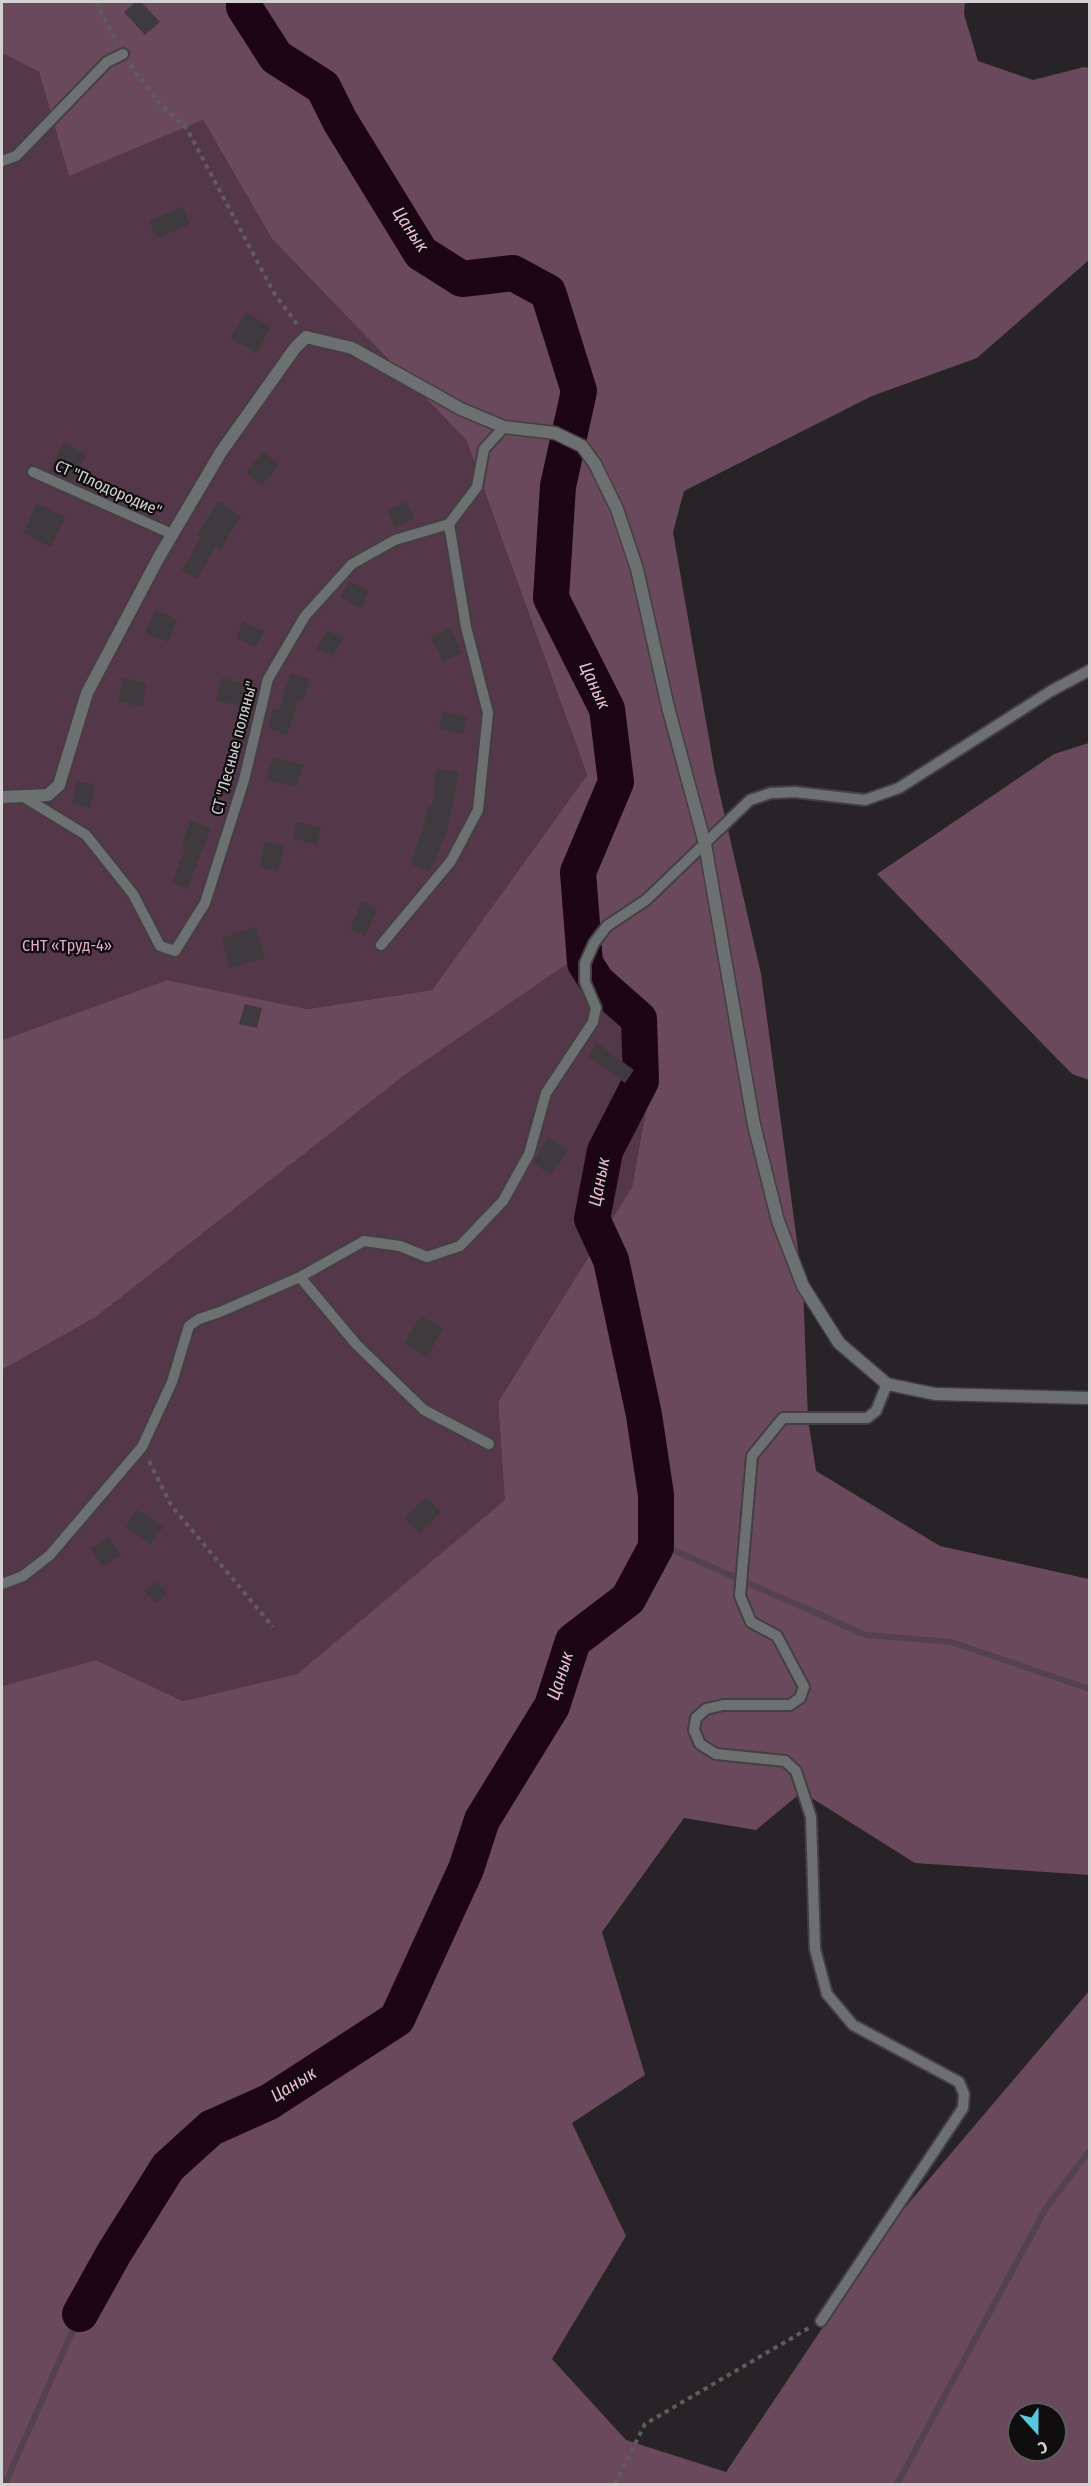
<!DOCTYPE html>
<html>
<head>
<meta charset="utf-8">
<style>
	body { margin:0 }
	#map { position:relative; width:1091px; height:2486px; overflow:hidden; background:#282326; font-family:"Fira Sans Condensed",sans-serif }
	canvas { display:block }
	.frame { position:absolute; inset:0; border:3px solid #d3d0d2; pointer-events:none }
	.north { position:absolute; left:1007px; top:2402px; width:60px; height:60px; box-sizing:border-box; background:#0f0d0e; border:2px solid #5d5b5c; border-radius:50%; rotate:159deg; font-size:16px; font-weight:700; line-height:24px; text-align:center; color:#d3d0d2 }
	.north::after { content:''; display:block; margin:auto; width:21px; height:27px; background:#55cadf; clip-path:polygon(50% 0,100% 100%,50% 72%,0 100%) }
</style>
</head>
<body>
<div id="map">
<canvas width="1091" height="2486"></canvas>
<div class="frame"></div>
<div class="north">С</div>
</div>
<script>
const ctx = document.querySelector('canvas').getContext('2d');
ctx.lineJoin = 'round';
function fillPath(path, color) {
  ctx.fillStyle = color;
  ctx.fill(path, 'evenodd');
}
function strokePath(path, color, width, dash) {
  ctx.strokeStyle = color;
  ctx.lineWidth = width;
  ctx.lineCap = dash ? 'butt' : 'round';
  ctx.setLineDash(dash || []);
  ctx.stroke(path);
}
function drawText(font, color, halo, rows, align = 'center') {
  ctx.font = font + ' "Fira Sans Condensed",sans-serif';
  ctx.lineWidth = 4.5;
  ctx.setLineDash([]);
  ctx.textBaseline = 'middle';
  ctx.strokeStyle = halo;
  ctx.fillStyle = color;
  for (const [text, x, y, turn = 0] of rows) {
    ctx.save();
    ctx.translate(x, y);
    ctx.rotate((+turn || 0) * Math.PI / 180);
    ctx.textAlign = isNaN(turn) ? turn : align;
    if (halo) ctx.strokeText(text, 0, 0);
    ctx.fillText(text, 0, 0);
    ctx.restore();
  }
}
fillPath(new Path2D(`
	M2 53 39 72 69 175 203 120 272 239 466 440 587 775 432 990 307 1009 167 980 2 1040Z
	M566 965 655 1059 632 1187 498 1402 506 1500 297 1674 183 1701 96 1660 2 1686V1370L96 1317 405 1075Z`), '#543748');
fillPath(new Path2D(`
	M2 2H965L964 14 978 61 1033 80 1084 67 1089 68V260L977 358 872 396 684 491 673 532 715 773 761 974 803 1286 808 1419 816 1471 940 1546 1089 1579V1875L915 1863 802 1792 756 1830 684 1818 602 1932 645 2075 572 2123 626 2236 552 2359 626 2440 726 2472 896 2218 1089 1991V2484H2V1686L96 1660 183 1701 297 1674 505 1500 498 1402 632 1187 655 1059 566 965 405 1075 96 1317 2 1370V1040L167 980 307 1009 432 990 587 775 466 440 272 239 203 120 69 176 39 72 2 53ZM1019 2414H1055V2450H1019Z
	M1089 743H1090L1089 1080 1072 1074 877 874 1054 754Z`), '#69495b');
strokePath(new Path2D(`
	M657 1543 866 1635 951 1642 1090 1689
	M5 2484 80 2314
	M897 2484 1046 2208 1090 2150`), '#54424e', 6);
strokePath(new Path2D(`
	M80 2314 114 2253 168 2167 211 2128 269 2102 397 2019 466 1869 482 1820 552 1706 573 1641 628 1599 656 1547V1495L644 1415 611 1260 592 1219 605 1151 641 1081 639 1019 597 982 585 963 578 872 616 782 607 709 551 598 558 486 579 391 548 292 513 273 462 279 421 253 340 121 323 87 276 57 244 7V2`), '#1e0515', 36);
fillPath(new Path2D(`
	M136 2H141L160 22 145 35 124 12Z
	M183 207 190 224 157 238 149 221Z
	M246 312 271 327 256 353 231 338Z
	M63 443 86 454 73 481 50 471Z
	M263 452 279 464 262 485 246 472Z
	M218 501 241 516 221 549 216 546 197 579 182 570 201 537 197 535Z
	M407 502 414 519 394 527 388 511Z
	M37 504 65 517 51 547 23 533Z
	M349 581 369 591 361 608 340 597Z
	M155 610 177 619 168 642 145 633Z
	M243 622 264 631 256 647 236 638Z
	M450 628 462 653 443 662 431 637Z
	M327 630 343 638 333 657 317 649Z
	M291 673 310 679 303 701 298 700 287 735 268 728 274 708 279 710Z
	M123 678 147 683 142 707 118 701Z
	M222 678 245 684 239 706 216 700Z
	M443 711 467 717 463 734 439 728Z
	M273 757 303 765 296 787 266 779Z
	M436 769 459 772 447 831 430 872 411 864 429 806 432 807Z
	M77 781 96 785 90 808 72 803Z
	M190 821 211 828 187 889 172 883 186 846 182 844Z
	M297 822 321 828 317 845 293 838Z
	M265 842 284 846 278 872 259 867Z
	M362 902 377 909 365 936 350 929Z
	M256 927 265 958 230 968 221 938Z
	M245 1004 262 1008 257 1028 239 1024Z
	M597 1043 634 1070 625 1083 588 1056Z
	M549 1137 568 1150 551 1175 533 1163Z
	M421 1316 443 1329 427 1357 404 1343Z
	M426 1497 441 1512 419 1533 404 1518Z
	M137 1510 163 1527 151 1544 126 1527Z
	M108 1537 121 1555 103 1567 91 1549Z
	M158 1582 167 1594 155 1603 145 1591Z`), '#3f3a3d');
const lane = new Path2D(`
	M2 161 16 156 107 62 123 54
	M33 472 172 534
	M22 796 86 835 133 894 160 946 175 951 205 903 244 780 268 679 305 616 352 564 395 540 449 524 477 487 484 449 504 427
	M381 945 451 861 478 810 488 713 466 627 449 524
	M300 1277 356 1344 424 1410 489 1444
	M2 1584 23 1576 50 1555 142 1447 172 1382 189 1326 199 1319 220 1312 300 1277 364 1241 400 1246 427 1257 460 1246 503 1201 529 1154 546 1093 593 1022 596 1008 585 982V963L594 943 607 926 646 900 750 800 771 793 795 792 865 800 899 788 1051 691 1090 670
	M821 2321 963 2108 964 2094 959 2082 853 2025 827 1994 815 1949 811 1817 796 1771 785 1761 716 1754 700 1744 694 1730 696 1718 706 1709 723 1705H790L800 1698 804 1687 777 1636 751 1622 740 1596 752 1456 783 1418H867L876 1411 887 1384`);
const street = new Path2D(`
	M2 797 48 795 59 785 87 693 159 557 221 452 295 348 306 337 352 348 461 409 504 427 555 433 582 446 595 464 617 509 637 569 668 707 705 844 754 1125 778 1221 803 1286 839 1343 887 1384 935 1394 1090 1398`);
strokePath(lane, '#433f42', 14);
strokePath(street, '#433f42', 15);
strokePath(new Path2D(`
	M96 2 117 43
	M130 65 160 104 187 129 274 293 297 324
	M149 1461 171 1505 273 1627
	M615 2484 645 2424 809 2328`), '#605c5e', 4, [4.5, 4.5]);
strokePath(lane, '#6d7071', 10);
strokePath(street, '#6d7071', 12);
drawText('16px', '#d3d0d2', '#0f0d0e', [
	["СТ \"Плодородие\"",108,489,24],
	["СТ \"Лесные поляны\"",235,748,-75]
]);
drawText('16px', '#e5aacb', '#0f0d0e', [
	["СНТ «Труд-4»",67,947]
]);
drawText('italic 18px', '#f3b7d9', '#0f0d0e', [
	["Цанык",410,230,56],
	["Цанык",594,686,65],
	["Цанык",600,1182,-79],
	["Цанык",561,1676,-72],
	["Цанык",294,2085,-32]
]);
</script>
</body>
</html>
